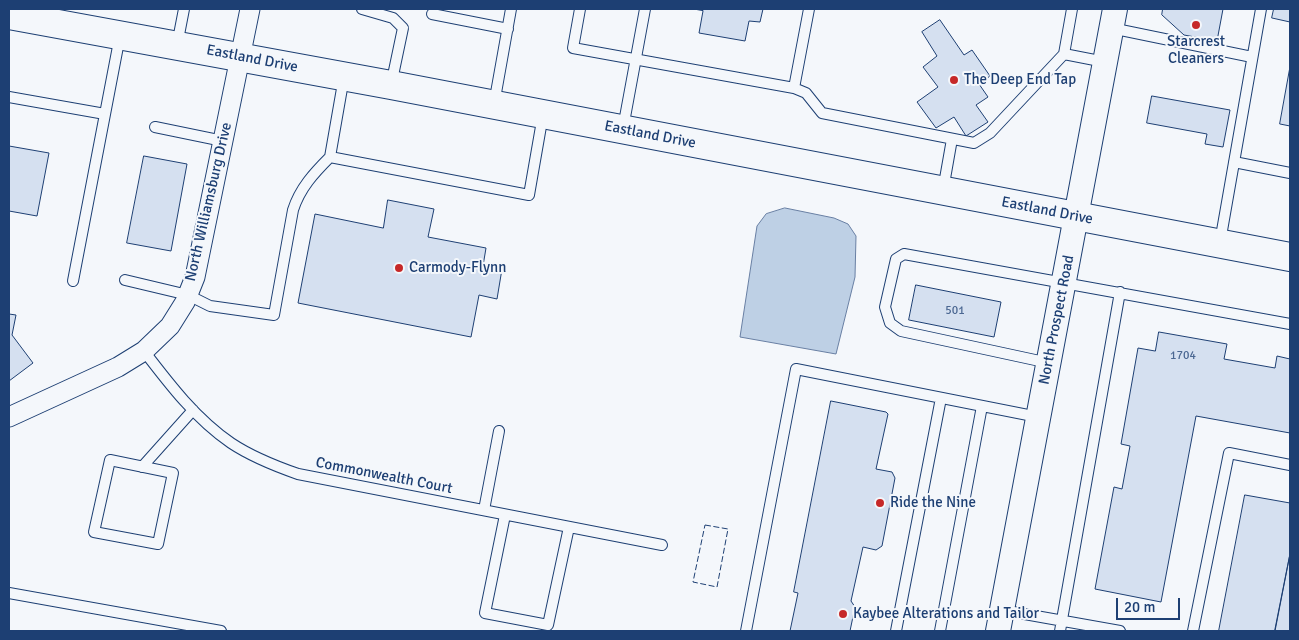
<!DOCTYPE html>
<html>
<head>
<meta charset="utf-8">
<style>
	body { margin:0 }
	#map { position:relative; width:1299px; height:640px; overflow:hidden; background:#f4f7fb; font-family:Signika,sans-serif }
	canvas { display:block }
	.frame { position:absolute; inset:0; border:10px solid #1d3f73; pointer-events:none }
	.scale { position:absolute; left:1116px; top:598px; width:64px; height:22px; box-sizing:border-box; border:2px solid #1d3f73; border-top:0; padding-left:6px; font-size:15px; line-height:18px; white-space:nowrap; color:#1d3f73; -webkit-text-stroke:4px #f4f7fb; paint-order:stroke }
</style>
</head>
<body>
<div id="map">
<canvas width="1299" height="640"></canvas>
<div class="frame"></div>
<div class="scale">20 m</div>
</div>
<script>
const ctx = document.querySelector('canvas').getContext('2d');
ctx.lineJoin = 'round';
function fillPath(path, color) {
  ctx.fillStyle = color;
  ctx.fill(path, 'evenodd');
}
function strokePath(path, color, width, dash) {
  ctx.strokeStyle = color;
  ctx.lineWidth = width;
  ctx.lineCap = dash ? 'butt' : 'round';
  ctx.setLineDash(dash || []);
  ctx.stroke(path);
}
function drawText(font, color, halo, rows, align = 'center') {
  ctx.font = font + ' Signika,sans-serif';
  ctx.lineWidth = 4;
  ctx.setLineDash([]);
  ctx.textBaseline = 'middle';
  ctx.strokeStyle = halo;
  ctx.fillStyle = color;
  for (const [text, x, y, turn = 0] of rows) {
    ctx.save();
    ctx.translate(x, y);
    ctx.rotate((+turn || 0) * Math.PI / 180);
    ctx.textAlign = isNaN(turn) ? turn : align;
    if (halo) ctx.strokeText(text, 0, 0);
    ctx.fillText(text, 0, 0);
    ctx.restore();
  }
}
const water = new Path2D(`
	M785 208 834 218 848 224 856 236 855 277 836 354 740 337 757 226 766 214Z`);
fillPath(water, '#bed0e5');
strokePath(water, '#687fa3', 1);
const building = new Path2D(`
	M694 9H763L760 22 749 21 745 41 699 33 703 11Z
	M1163 9H1223L1217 41 1184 35 1162 15Z
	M1274 9H1290V22L1272 18Z
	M940 20 964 55 972 50 990 76 979 84 988 97 976 105 988 122 966 136 954 117 936 128 917 102 938 87 923 67 937 56 922 32Z
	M1290 67V126L1280 124Z
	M1152 96 1230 110 1223 147 1205 144 1207 134 1147 123Z
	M9 146 49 153 37 216 9 211Z
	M144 156 187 164 171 251 127 243Z
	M388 200 434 209 428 237 486 248 483 266 502 269 497 299 479 295 471 337 298 303 315 214 383 228Z
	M916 285 1001 302 994 337 909 320Z
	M9 314 16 315 12 335 33 363 9 381Z
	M1159 332 1227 344 1224 359 1275 368 1277 356 1290 359V433L1196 416 1161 602 1095 589 1114 487 1122 489 1130 446 1121 444 1138 348 1155 351Z
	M831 401 886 412 888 414 876 469 892 472 895 478 882 546 876 550 863 547 851 601 855 607 850 631H790L798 593 794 592Z
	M1245 495 1290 503V554L1275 631H1219Z
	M1290 554V631H1275Z`);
fillPath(building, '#d5e0f0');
strokePath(building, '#1d3f73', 1);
const service = new Path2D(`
	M362 9 393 18 403 28 391 85
	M580 9 573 48 794 88
	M809 9 794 88 806 93 822 113 974 143 990 133 1064 54 1072 9
	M432 14 508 29
	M1111 28 1252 57
	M177 45 184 9
	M1064 54 1105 62
	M344 77 330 157 529 195 543 115
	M9 97 105 114
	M494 104 511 9
	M155 127 223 141
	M623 128 645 9
	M1234 162 1290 173
	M943 190 952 139
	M1220 242 1261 9
	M125 280 188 295 210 306 274 315 293 210C300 188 314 173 330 157
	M73 281 120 36
	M144 351C170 385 196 419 231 443 252 457 275 466 298 474L662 545
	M1049 363 901 331 890 323 885 307 896 259 904 254 1290 324
	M110 460 173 473 158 544 94 532Z
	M142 467 193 410
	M484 510 499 431
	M505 515 485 613 548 625 569 527
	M9 593 221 631
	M1002 610 1120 631
	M746 631 796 369 1038 417
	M896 631 941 398
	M940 631 982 406
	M1060 631 1120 292
	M1193 631 1229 453 1290 465`);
const minor = new Path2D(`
	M9 417 118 367 144 351 170 326 185 302 195 277 250 9`);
const tertiary = new Path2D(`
	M998 631 1115 9`);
const secondary = new Path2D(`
	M9 15 391 85 1290 257`);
strokePath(service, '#1d3f73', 12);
strokePath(minor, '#1d3f73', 21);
strokePath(tertiary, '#1d3f73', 26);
strokePath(secondary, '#1d3f73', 30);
strokePath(service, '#f4f7fb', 10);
strokePath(minor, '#f4f7fb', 19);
strokePath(tertiary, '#f4f7fb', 24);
strokePath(secondary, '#f4f7fb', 28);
strokePath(new Path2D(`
	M705 525 728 529 717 587 693 582Z`), '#1d3f73', 1, [6, 2.5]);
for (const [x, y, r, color] of [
	[1196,25,5,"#c62828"],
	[954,80,5,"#c62828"],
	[399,268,5,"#c62828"],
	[880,503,5,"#c62828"],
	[843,614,5,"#c62828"]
]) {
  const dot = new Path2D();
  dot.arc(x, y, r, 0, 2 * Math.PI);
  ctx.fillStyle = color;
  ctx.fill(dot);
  strokePath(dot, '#f4f7fb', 2);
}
drawText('12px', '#4b6792', null, [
	["501",955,311],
	["1704",1183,356]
]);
drawText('15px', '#1d3f73', '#f4f7fb', [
	["Starcrest",1196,42,"center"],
	["Cleaners",1196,59,"center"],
	["The Deep End Tap",964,80],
	["Carmody-Flynn",409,268],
	["Ride the Nine",890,503],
	["Kaybee Alterations and Tailor",853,614]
], 'left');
drawText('15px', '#1d3f73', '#f4f7fb', [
	["Eastland Drive",252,59,11],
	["Eastland Drive",650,135,11],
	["North Williamsburg Drive",209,202,-77],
	["Eastland Drive",1047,211,11],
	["North Prospect Road",1057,320,-79],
	["Commonwealth Court",384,476,11]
]);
</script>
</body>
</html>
